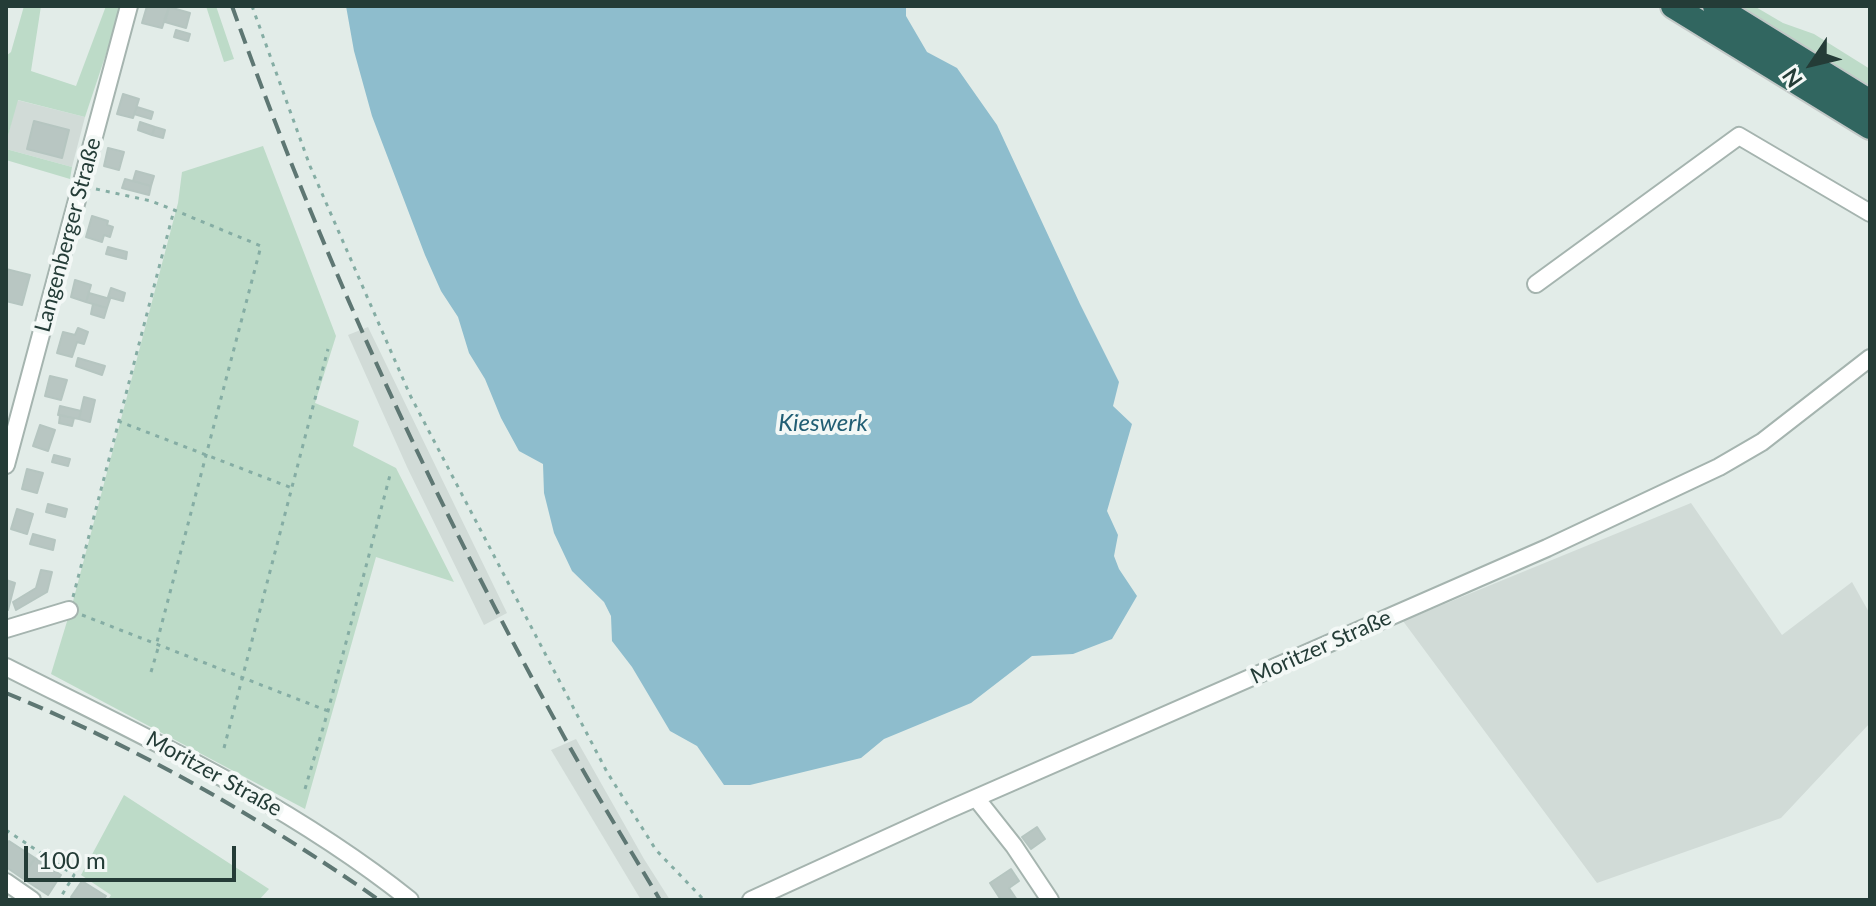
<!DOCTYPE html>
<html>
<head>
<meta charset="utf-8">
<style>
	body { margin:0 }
	#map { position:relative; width:1876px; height:906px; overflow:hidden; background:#e2ece8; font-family:Lato,sans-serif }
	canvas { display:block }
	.frame { position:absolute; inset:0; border:8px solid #243c37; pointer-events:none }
	.north { position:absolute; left:1772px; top:24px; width:80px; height:80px; -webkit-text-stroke:6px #f3f8f6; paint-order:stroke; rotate:235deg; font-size:22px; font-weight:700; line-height:32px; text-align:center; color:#243c37 }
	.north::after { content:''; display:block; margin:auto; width:28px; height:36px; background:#243c37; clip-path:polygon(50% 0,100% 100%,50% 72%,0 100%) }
	.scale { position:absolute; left:24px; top:846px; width:212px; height:36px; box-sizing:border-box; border:4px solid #243c37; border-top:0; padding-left:10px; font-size:24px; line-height:28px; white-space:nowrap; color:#243c37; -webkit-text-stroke:6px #f3f8f6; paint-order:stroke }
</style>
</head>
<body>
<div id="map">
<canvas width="1876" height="906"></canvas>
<div class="frame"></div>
<div class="north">N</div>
<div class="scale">100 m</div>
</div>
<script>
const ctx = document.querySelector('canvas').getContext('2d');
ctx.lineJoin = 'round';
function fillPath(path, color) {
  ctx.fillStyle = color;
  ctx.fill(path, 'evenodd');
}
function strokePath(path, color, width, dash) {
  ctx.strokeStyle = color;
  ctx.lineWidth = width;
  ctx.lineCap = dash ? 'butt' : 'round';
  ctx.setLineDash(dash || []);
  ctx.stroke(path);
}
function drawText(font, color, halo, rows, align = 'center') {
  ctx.font = font + ' Lato,sans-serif';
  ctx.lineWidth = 8;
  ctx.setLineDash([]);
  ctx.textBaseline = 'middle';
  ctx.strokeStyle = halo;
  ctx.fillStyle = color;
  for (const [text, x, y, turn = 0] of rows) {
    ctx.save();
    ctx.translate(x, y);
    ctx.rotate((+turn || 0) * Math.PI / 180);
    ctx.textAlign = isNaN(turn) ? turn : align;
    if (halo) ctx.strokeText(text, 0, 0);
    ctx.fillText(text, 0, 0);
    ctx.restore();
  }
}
fillPath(new Path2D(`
	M17 100 85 117 72 167 6 149V143Z
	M368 327 507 613 484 625 407 467 348 335Z
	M1691 503 1782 635 1852 582 1870 614V723L1781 818 1597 883 1403 621Z
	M576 739 644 859 670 900H641L551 750Z`), '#d1dbd7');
fillPath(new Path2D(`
	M24 6H41L31 71 76 86 106 6H122L85 117 18 100 6 143V56L11 52Z
	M206 6H216L234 59 224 62Z
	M1728 6H1754L1783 23 1814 34 1870 69V94Z
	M263 146 336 336 315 403 359 421 353 446 396 468 454 582 376 557 305 809 51 674 72 605 178 203 182 172Z
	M6 149 72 167 70 179 6 160Z
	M124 795 269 889 259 900H108L111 895 81 875Z`), '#bddbc8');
fillPath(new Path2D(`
	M346 6H906V16L927 52 957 68 997 125 1080 304 1119 382 1113 406 1132 424 1107 511 1118 535 1114 556 1119 569 1137 596 1112 639 1073 654 1032 656 971 703 884 739 861 758 750 785H724L697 746 670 731 632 667 612 641 611 616 604 602 572 571 554 533 544 493 543 464 519 451 501 418 485 379 469 353 458 317 441 291 425 255 372 116 354 51Z`), '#8ebdcd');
const building = new Path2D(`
	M147 6H169L162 28 142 23Z
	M169 7 190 13 186 28 165 22Z
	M176 30 190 34 188 41 174 37Z
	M123 94 139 99 133 118 117 114Z
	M137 107 153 112 151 119 134 114Z
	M34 121 69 130 62 158 27 149Z
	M140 122 155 127 152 135 138 130Z
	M155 127 165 130 163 138 152 135Z
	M108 148 124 152 119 170 104 166Z
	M136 171 154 176 151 186 133 181Z
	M125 179 151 186 149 195 122 188Z
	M92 216 108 221 107 225 113 227 110 237 104 235 102 242 86 237Z
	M108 247 127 252 126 259 106 254Z
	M6 269 30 275 22 305 6 301Z
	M75 280 91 285 86 302 71 297Z
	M111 288 125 293 123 301 108 297Z
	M89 293 110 299 107 308 86 302Z
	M93 304 107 308 104 318 91 314Z
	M78 328 88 332 84 344 77 342 72 357 57 353 63 332 75 335Z
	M78 358 105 366 102 375 76 366Z
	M50 376 67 380 61 400 45 396Z
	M84 397 95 400 90 422 79 419Z
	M60 406 81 411 79 419 58 415Z
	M60 415 74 418 72 426 59 423Z
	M40 425 55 430 48 451 33 446Z
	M54 455 70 459 68 466 52 462Z
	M27 469 43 473 37 493 22 489Z
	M48 504 67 509 65 517 46 512Z
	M17 509 33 514 27 534 11 529Z
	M33 534 55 540 53 550 30 544Z
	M41 570 52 572 47 592 16 610 13 602 36 588Z
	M6 580 15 583 8 610 6 609Z
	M1037 827 1045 839 1031 849 1022 837Z
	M9 841 35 858 22 878 6 867V845Z
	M35 858 61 875 48 895 22 878Z
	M1011 869 1019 881 1009 888 1017 900H1001L990 883Z
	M82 881 106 896 103 900H75L71 897Z`);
fillPath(building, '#b8c6c2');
strokePath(building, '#b5c5c0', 2);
const minor = new Path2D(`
	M1536 284 1739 136 1870 213
	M6 465 129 6
	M6 629 69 610
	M6 667C145 737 287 802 410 900
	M976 798 1014 846 1050 900
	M6 882 32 900
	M751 900 946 811 1547 548 1719 467 1762 442 1870 358`);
const highway = new Path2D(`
	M1673 6 1870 127
	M1715 6 1870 102`);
strokePath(minor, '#a5b4af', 20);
strokePath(highway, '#c2c8c7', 28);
strokePath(new Path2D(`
	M252 6 310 166 410 395 607 772 656 850 704 900
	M96 189 151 201 174 210 261 246 157 642
	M118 421 292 488
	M73 597 174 210
	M82 615 328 711
	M151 672 159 645
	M224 748 328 349
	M305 789 328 711 390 475
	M6 830 74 875 59 900`), '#85ada4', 3, [4, 6]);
strokePath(minor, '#fff', 16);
strokePath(highway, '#316660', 24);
strokePath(new Path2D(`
	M232 6C320 253 430 493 556 722 589 783 625 841 660 900
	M6 693C137 747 263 819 379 900`), '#5e7773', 4, [16, 8]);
drawText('22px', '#243c37', '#f3f8f6', [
	["Langenberger Straße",68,235,-75],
	["Moritzer Straße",1321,647,-24],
	["Moritzer Straße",214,774,29]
]);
drawText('italic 24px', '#215e74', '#f3f8f6', [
	["Kieswerk",823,423]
]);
</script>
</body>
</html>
